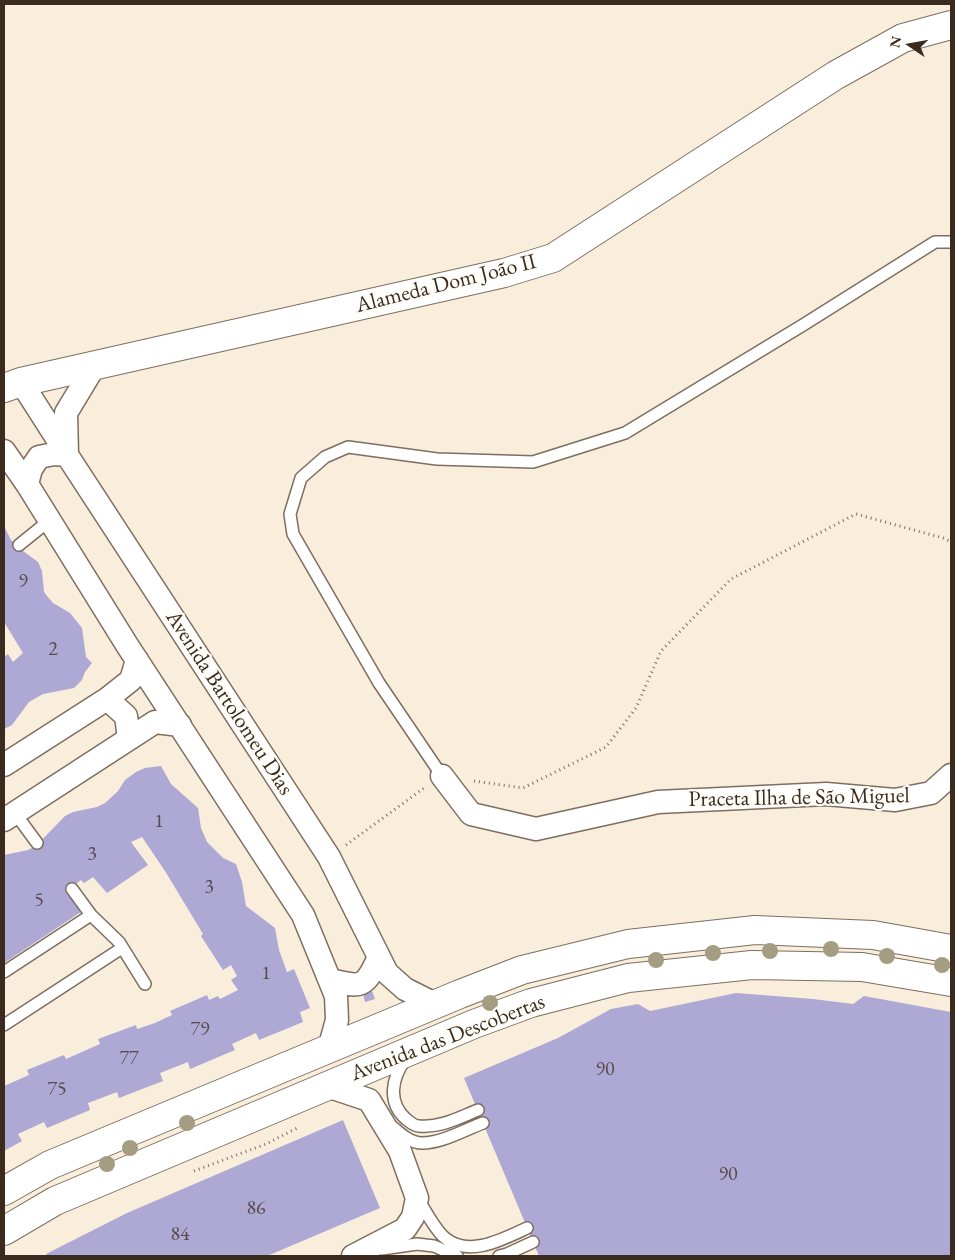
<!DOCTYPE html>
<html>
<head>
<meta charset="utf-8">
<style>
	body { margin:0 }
	#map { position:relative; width:955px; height:1260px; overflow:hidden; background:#f9eddc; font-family:"EB Garamond",serif }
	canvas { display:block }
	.frame { position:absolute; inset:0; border:5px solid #3b2a1e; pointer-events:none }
	.north { position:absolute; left:885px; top:20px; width:50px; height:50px; -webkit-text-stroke:4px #fdfcf7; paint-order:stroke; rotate:282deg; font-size:14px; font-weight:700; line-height:20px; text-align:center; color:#3b2a1e }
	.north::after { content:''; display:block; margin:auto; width:18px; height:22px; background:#3b2a1e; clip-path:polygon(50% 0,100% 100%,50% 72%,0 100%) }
</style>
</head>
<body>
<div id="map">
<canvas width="955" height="1260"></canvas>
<div class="frame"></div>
<div class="north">N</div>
</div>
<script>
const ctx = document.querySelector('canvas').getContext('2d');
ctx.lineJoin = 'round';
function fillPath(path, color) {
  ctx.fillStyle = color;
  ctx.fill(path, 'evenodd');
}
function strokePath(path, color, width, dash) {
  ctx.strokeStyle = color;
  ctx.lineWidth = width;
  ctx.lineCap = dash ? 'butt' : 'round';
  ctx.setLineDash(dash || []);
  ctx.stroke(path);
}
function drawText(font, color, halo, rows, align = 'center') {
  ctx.font = font + ' "EB Garamond",serif';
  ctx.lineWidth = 4.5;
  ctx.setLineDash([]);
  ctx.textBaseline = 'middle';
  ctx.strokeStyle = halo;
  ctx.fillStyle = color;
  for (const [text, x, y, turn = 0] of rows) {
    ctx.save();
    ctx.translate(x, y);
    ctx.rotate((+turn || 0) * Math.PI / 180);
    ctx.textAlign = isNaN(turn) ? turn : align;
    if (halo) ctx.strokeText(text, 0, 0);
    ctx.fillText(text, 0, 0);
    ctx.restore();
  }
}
fillPath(new Path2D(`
	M4 526 11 540 19 548 38 562 42 571 44 592 47 596 53 603 70 613 82 628 86 657 92 663 85 672 82 680 74 688 43 694 29 702 12 725 4 729V657L8 654 13 662 23 653 4 622Z
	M161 766 171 784 198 808 201 828 207 842 223 858 236 864 242 882 246 906 275 928 279 950 287 972 294 969 310 1008 300 1012 303 1022 259 1040 256 1033 232 1044 235 1050 190 1069 188 1062 160 1073 163 1081 119 1098 117 1092 88 1103 90 1110 47 1128 44 1122 18 1134 22 1141 4 1151V1086L29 1075 27 1070 64 1055 66 1059 100 1044 98 1039 136 1025 137 1029 155 1023 172 1015 170 1011 207 995 209 1000 218 996 220 999 238 990 231 980 237 976 231 965 223 970 201 936 203 934 165 871 142 837 131 842 148 865 107 893 93 877 84 883 81 880 67 891 81 912 4 963V855L28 850 36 846 65 816 73 812 97 807 105 803 118 791 125 780 136 772 145 768Z
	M372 991 375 999 365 1002 363 994Z
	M736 993 813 999 853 1004 864 996 951 1012V1256H539L464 1078 558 1038 611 1009 638 1004 650 1011Z
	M343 1120 380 1208 267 1256H47L46 1254 127 1213Z`), '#aea8d4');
const lane = new Path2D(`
	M19 545 50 520
	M442 776 379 683 293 534 290 514 301 478 325 457 348 447 437 459 533 462 625 433 803 325 935 242H951
	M15 813 37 843
	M72 889 91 915 119 942 145 984
	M4 972 91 915
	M4 1025 122 948
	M405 1060C392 1078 387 1102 406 1119 410 1122 414 1126 419 1126 440 1128 458 1118 478 1110
	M394 1128C402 1135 411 1143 422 1143 442 1143 464 1130 483 1123
	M418 1199C425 1210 435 1230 445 1238 469 1258 503 1239 527 1228
	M382 1249 417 1244 434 1246 457 1256
	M499 1256 507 1254 533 1242`);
const street = new Path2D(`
	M21 382 67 454
	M4 451 27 484
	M67 455 66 413 95 365
	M107 699 126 716 129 739
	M4 765 107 699 131 680 137 660
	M442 776 471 814 536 829 658 802 826 794 895 800 931 793 951 775
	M4 820 155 722 180 725
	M330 980C362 988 365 988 379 957
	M329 1049 337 1020 336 996 303 915 127 645 27 484 31 469 39 457 54 454 67 455 329 857 387 973 405 989 435 1004
	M327 1086 369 1100 400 1151 417 1198 413 1217 405 1229 353 1256`);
const secondary = new Path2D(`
	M4 388 21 382 504 273 553 258 836 75 903 38 951 25
	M4 1191 50 1165 460 994 522 970 628 944 755 930 873 935 951 949
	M4 1231 55 1201 474 1024 531 1003 628 978 752 965 862 967 951 982`);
strokePath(lane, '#7e6e60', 14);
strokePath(street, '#7e6e60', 25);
strokePath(secondary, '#7e6e60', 30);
strokePath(new Path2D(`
	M474 781 523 788 606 747 636 708 661 651 731 579 856 514 943 538 951 542
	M346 845 424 788
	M194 1171 266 1144 299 1127`), '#7e6e60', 3, [1, 4]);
strokePath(lane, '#fff', 11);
strokePath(street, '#fff', 22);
strokePath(secondary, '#fff', 28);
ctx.fillStyle = '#a59d82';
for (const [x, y] of [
	[831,949],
	[770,951],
	[713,953],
	[887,956],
	[656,960],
	[942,965],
	[490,1003],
	[187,1123],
	[130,1148],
	[107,1164]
]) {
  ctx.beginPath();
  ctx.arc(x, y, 8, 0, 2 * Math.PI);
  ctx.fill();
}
drawText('20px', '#584a4c', null, [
	["9",23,582],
	["2",53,650],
	["1",159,822],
	["3",92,855],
	["3",209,888],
	["5",39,901],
	["1",266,974],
	["79",200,1030],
	["77",129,1059],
	["90",605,1070],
	["75",57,1090],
	["90",728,1175],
	["86",256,1209],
	["84",180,1235]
]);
drawText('22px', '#3b2a1e', '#fdfcf7', [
	["Alameda Dom João II",446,284,-14],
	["Avenida Bartolomeu Dias",229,703,57],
	["Praceta Ilha de São Miguel",799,798,-1],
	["Avenida das Descobertas",448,1038,-21]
]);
</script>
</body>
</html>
